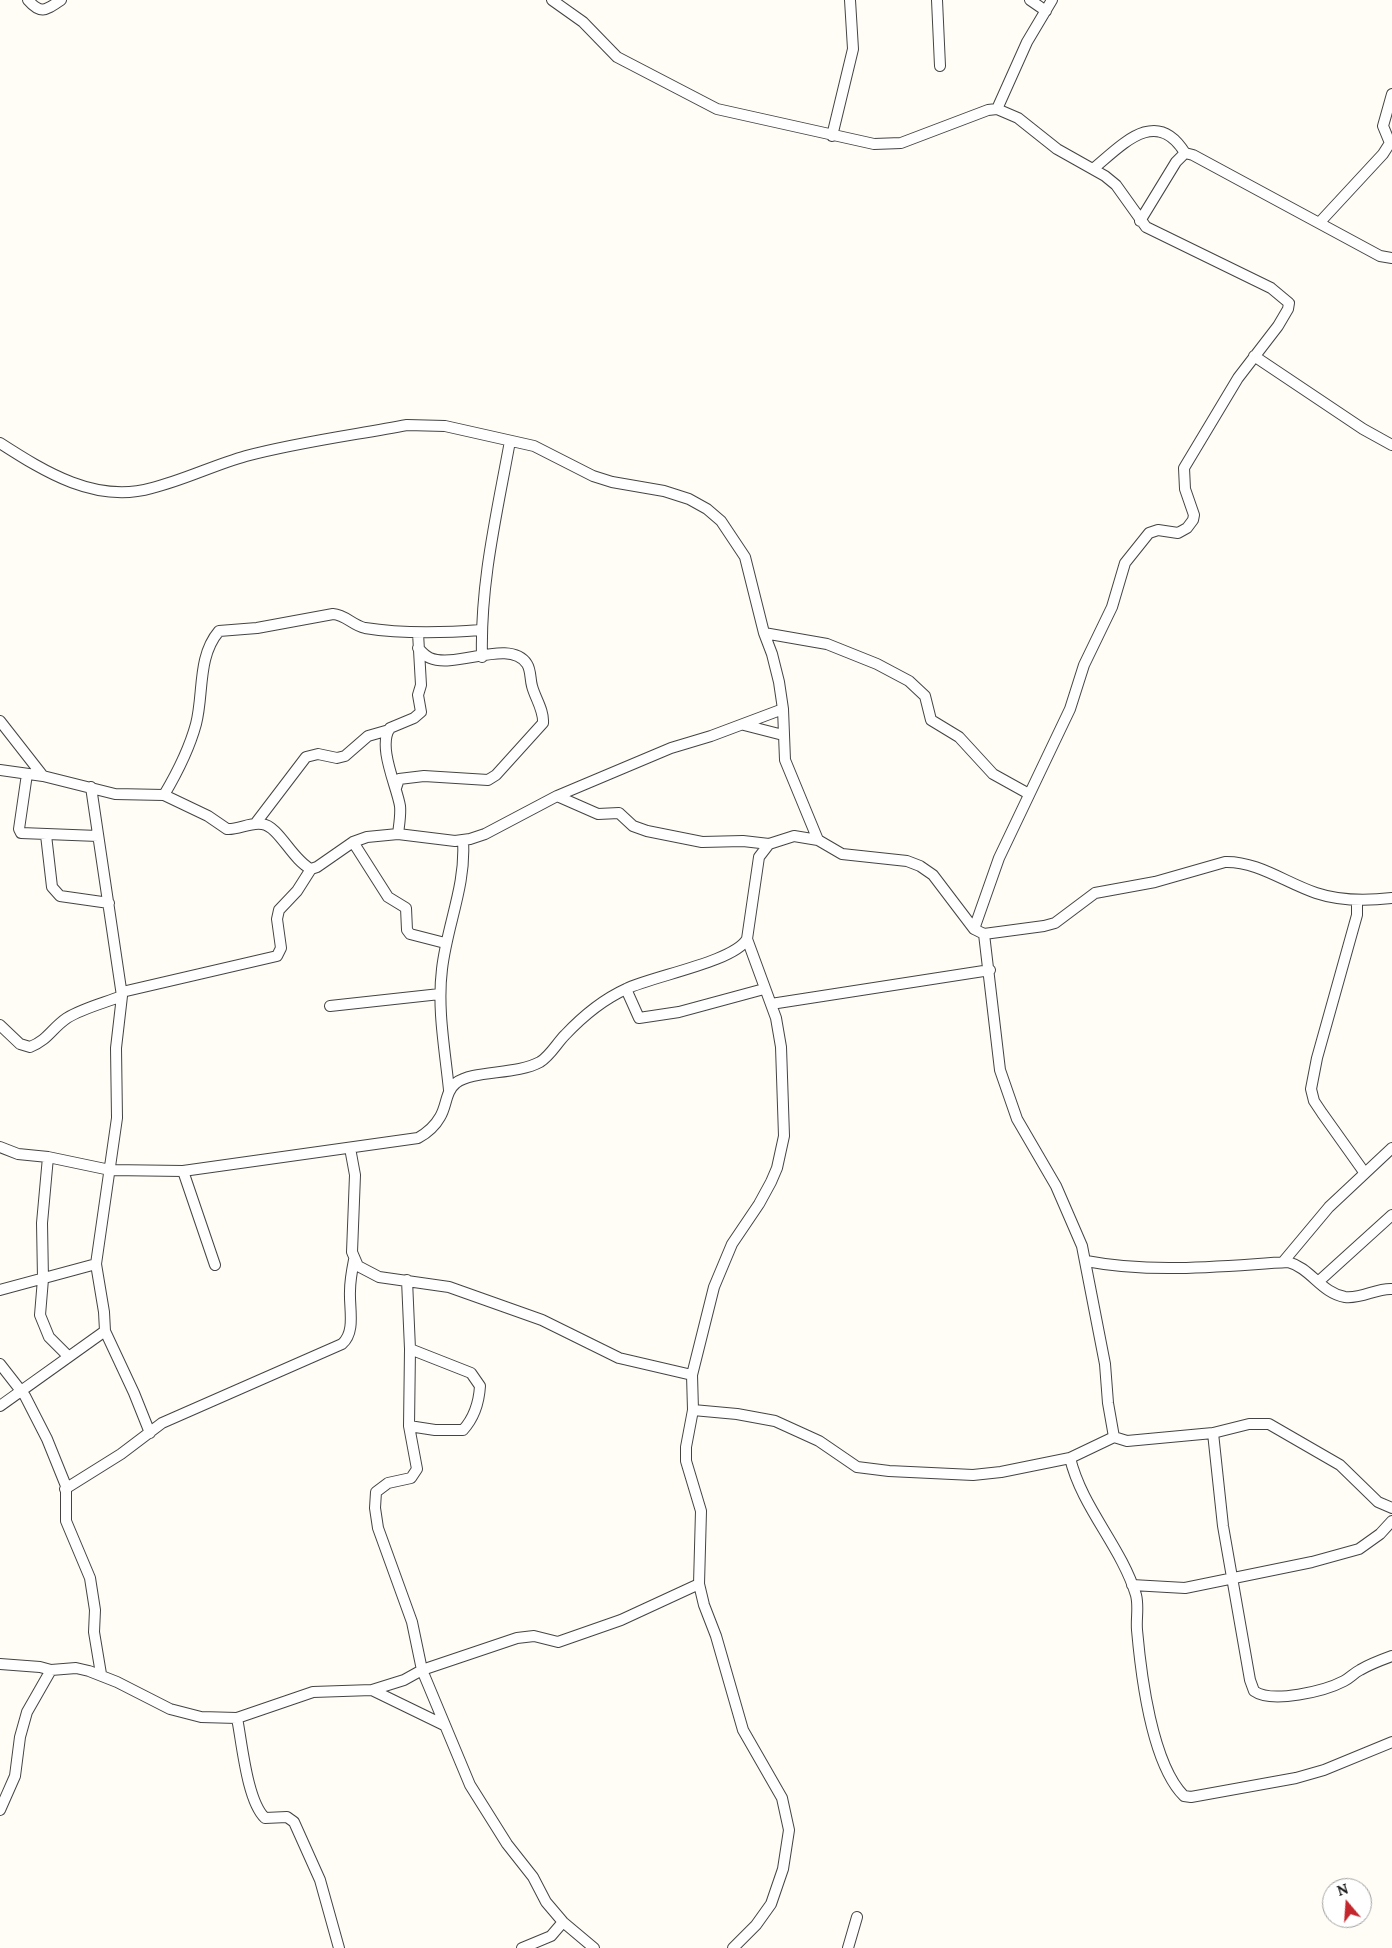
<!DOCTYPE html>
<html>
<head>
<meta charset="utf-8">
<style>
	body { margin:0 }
	#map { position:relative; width:1392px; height:1948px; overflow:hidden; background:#fffdf5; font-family:Lora,serif }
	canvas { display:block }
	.north { position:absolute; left:1322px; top:1878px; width:50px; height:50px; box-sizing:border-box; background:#fff; border:1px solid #a0a0a0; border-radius:50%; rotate:342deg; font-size:14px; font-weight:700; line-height:20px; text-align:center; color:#111 }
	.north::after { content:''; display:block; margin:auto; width:18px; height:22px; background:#c4262e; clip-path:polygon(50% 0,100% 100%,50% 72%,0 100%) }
</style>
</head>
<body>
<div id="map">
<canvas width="1392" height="1948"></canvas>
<div class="north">N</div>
</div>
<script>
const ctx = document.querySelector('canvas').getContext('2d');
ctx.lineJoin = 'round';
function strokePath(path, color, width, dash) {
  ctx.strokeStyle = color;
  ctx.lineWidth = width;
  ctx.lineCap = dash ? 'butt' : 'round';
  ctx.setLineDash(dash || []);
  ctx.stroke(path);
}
const street = new Path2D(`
	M28 0C41 15 46 10 61 0
	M552 0 583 22 617 57 717 109 874 144 901 143 988 110 997 109 1018 118 1057 149 1105 176 1116 185 1146 227 1271 288 1289 303 1288 309 1278 326 1238 378 1184 468 1185 489 1194 515 1193 520 1187 528 1178 533 1158 530 1149 533 1125 563 1112 607 1084 665 1070 709 999 858 974 929
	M937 0 940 66
	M1030 0 1046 11
	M997 109 1027 42 1052 0
	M832 136 853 49 850 0
	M1093 169C1122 145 1156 106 1185 153
	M1140 221 1176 162 1185 153 1193 155 1380 256 1392 258
	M1320 222 1383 154 1390 143 1383 126 1392 94
	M1254 356 1363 429 1392 445
	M0 443C45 472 96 504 152 488 184 480 214 465 246 456 298 442 354 435 407 425L445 426 534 446 593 476 612 482 664 491 689 499 707 509 721 521 745 557 764 633 772 654 779 682 783 709 785 760 818 840
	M764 633 827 644 877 664 909 681 925 696 931 720 959 737 993 774 1029 794
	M482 657C480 583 497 513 510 441
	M0 721 43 776
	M744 725 783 735
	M0 770 43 776 115 794 164 795 208 816 227 829C238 830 250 822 262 824 279 826 292 860 311 869L317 867 353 842 367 837 398 834 455 841 470 839 485 834 557 796 671 748 711 736 783 709
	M27 774 19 829 21 833 98 836
	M396 788 399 779 424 776 488 780 496 775 543 723C544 710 535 698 532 686 530 679 531 670 527 664 510 638 456 669 430 658 425 656 422 652 418 648
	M164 795C177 773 189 750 196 724 204 693 197 657 219 631L257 628 333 614C346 615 352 625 365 628 403 634 442 633 481 630
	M557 796 598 814 619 813 633 826 647 831 702 842 743 841 769 844
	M255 824 306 757 318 754 337 758 345 756 368 736 389 730
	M398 834C399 825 401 815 400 806 397 787 377 746 390 728L414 718 421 712 418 695 421 685 418 633
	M46 835 52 887 60 896 109 903
	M353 842 388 897 406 908 407 930 410 934 445 943
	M1357 900V915L1317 1058 1311 1089 1314 1101 1322 1113 1364 1172
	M984 934 1000 1070 1017 1119 1056 1186 1082 1246 1105 1364 1108 1403 1114 1437 1127 1441 1213 1433 1249 1424H1269L1340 1465 1378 1502 1392 1508
	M626 989 639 1018 679 1012 764 989
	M122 992 277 956 281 948 277 919 279 910 297 891 311 869
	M771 1004 990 970
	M330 1006 440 994
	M0 1025 20 1044 30 1047C48 1040 52 1028 67 1018 83 1008 104 1003 122 996
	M449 1090C445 1050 437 1009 442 969 447 925 466 886 463 841
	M0 1147 18 1154 48 1157 110 1170 183 1171 418 1138C427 1133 435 1126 440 1117 447 1106 445 1092 456 1083 473 1070 516 1075 540 1062 550 1056 557 1043 565 1035 582 1017 604 999 626 989 652 976 734 962 747 939L759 857 769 844 794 836 818 840 842 854 907 861 920 866 933 875 974 929 984 934 1044 926 1055 923 1095 893 1155 882 1225 862C1257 861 1286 883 1316 893 1340 901 1367 901 1392 898
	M350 1148 355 1175 352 1252 358 1266 379 1277 449 1287 542 1320 619 1358 692 1375
	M48 1157 42 1223 43 1279 40 1315 49 1337 68 1356
	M183 1171 215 1265
	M1086 1261C1154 1274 1220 1266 1288 1262 1311 1268 1321 1293 1345 1297 1362 1299 1376 1288 1392 1289
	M1283 1262 1329 1207 1392 1148
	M407 1280 410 1349 409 1426 417 1469 411 1478 388 1483 376 1492 375 1508 378 1528 412 1622 422 1670 470 1785 507 1844 533 1877 546 1902 563 1922 594 1948
	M1318 1282 1392 1215
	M0 1290 96 1264
	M105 1331 134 1393 150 1433
	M0 1364 25 1396 47 1439 66 1486V1521L90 1578 95 1610 94 1632 101 1674
	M0 1406 105 1331 104 1312 96 1264 117 1118 116 1048 122 996 91 787
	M693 1410 737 1414 775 1421 819 1441 857 1467 889 1471 973 1475 1001 1472 1070 1458 1114 1437
	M409 1426 435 1430H463C474 1418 479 1402 480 1386L471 1373 410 1349
	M1213 1433 1223 1526 1250 1680 1254 1691C1272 1704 1325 1691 1344 1681 1350 1678 1354 1673 1360 1670 1370 1664 1381 1660 1392 1656
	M1070 1458C1082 1508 1121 1546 1136 1595 1139 1607 1136 1618 1137 1630 1141 1675 1152 1764 1184 1796L1191 1797 1296 1778 1324 1770 1392 1742
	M65 1489 121 1454 162 1423 342 1344C356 1332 349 1308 350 1291 350 1281 352 1270 354 1260
	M1132 1585 1185 1588 1312 1562 1359 1549 1380 1534 1392 1521
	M0 1664 40 1667 51 1670 76 1668 89 1671 117 1682 170 1709 201 1717 237 1718 313 1692 372 1690 404 1680 422 1670 517 1638 534 1636 558 1642 621 1620 699 1584
	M372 1690 444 1725
	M237 1718C242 1743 247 1801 265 1818L287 1817 294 1822 320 1880 339 1948
	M0 1810 15 1776 20 1737 27 1712 51 1670
	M522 1948 551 1936 563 1922
	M733 1948 756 1925 771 1904 783 1869 789 1830 782 1798 743 1730 716 1636 704 1605 699 1584 701 1511 686 1461V1447L693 1410 692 1375 714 1287 732 1244 759 1204 771 1182 777 1168 784 1136 781 1047 776 1018 747 939
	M848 1948 857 1917`);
strokePath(street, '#444', 12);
strokePath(street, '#fff', 10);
</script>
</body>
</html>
